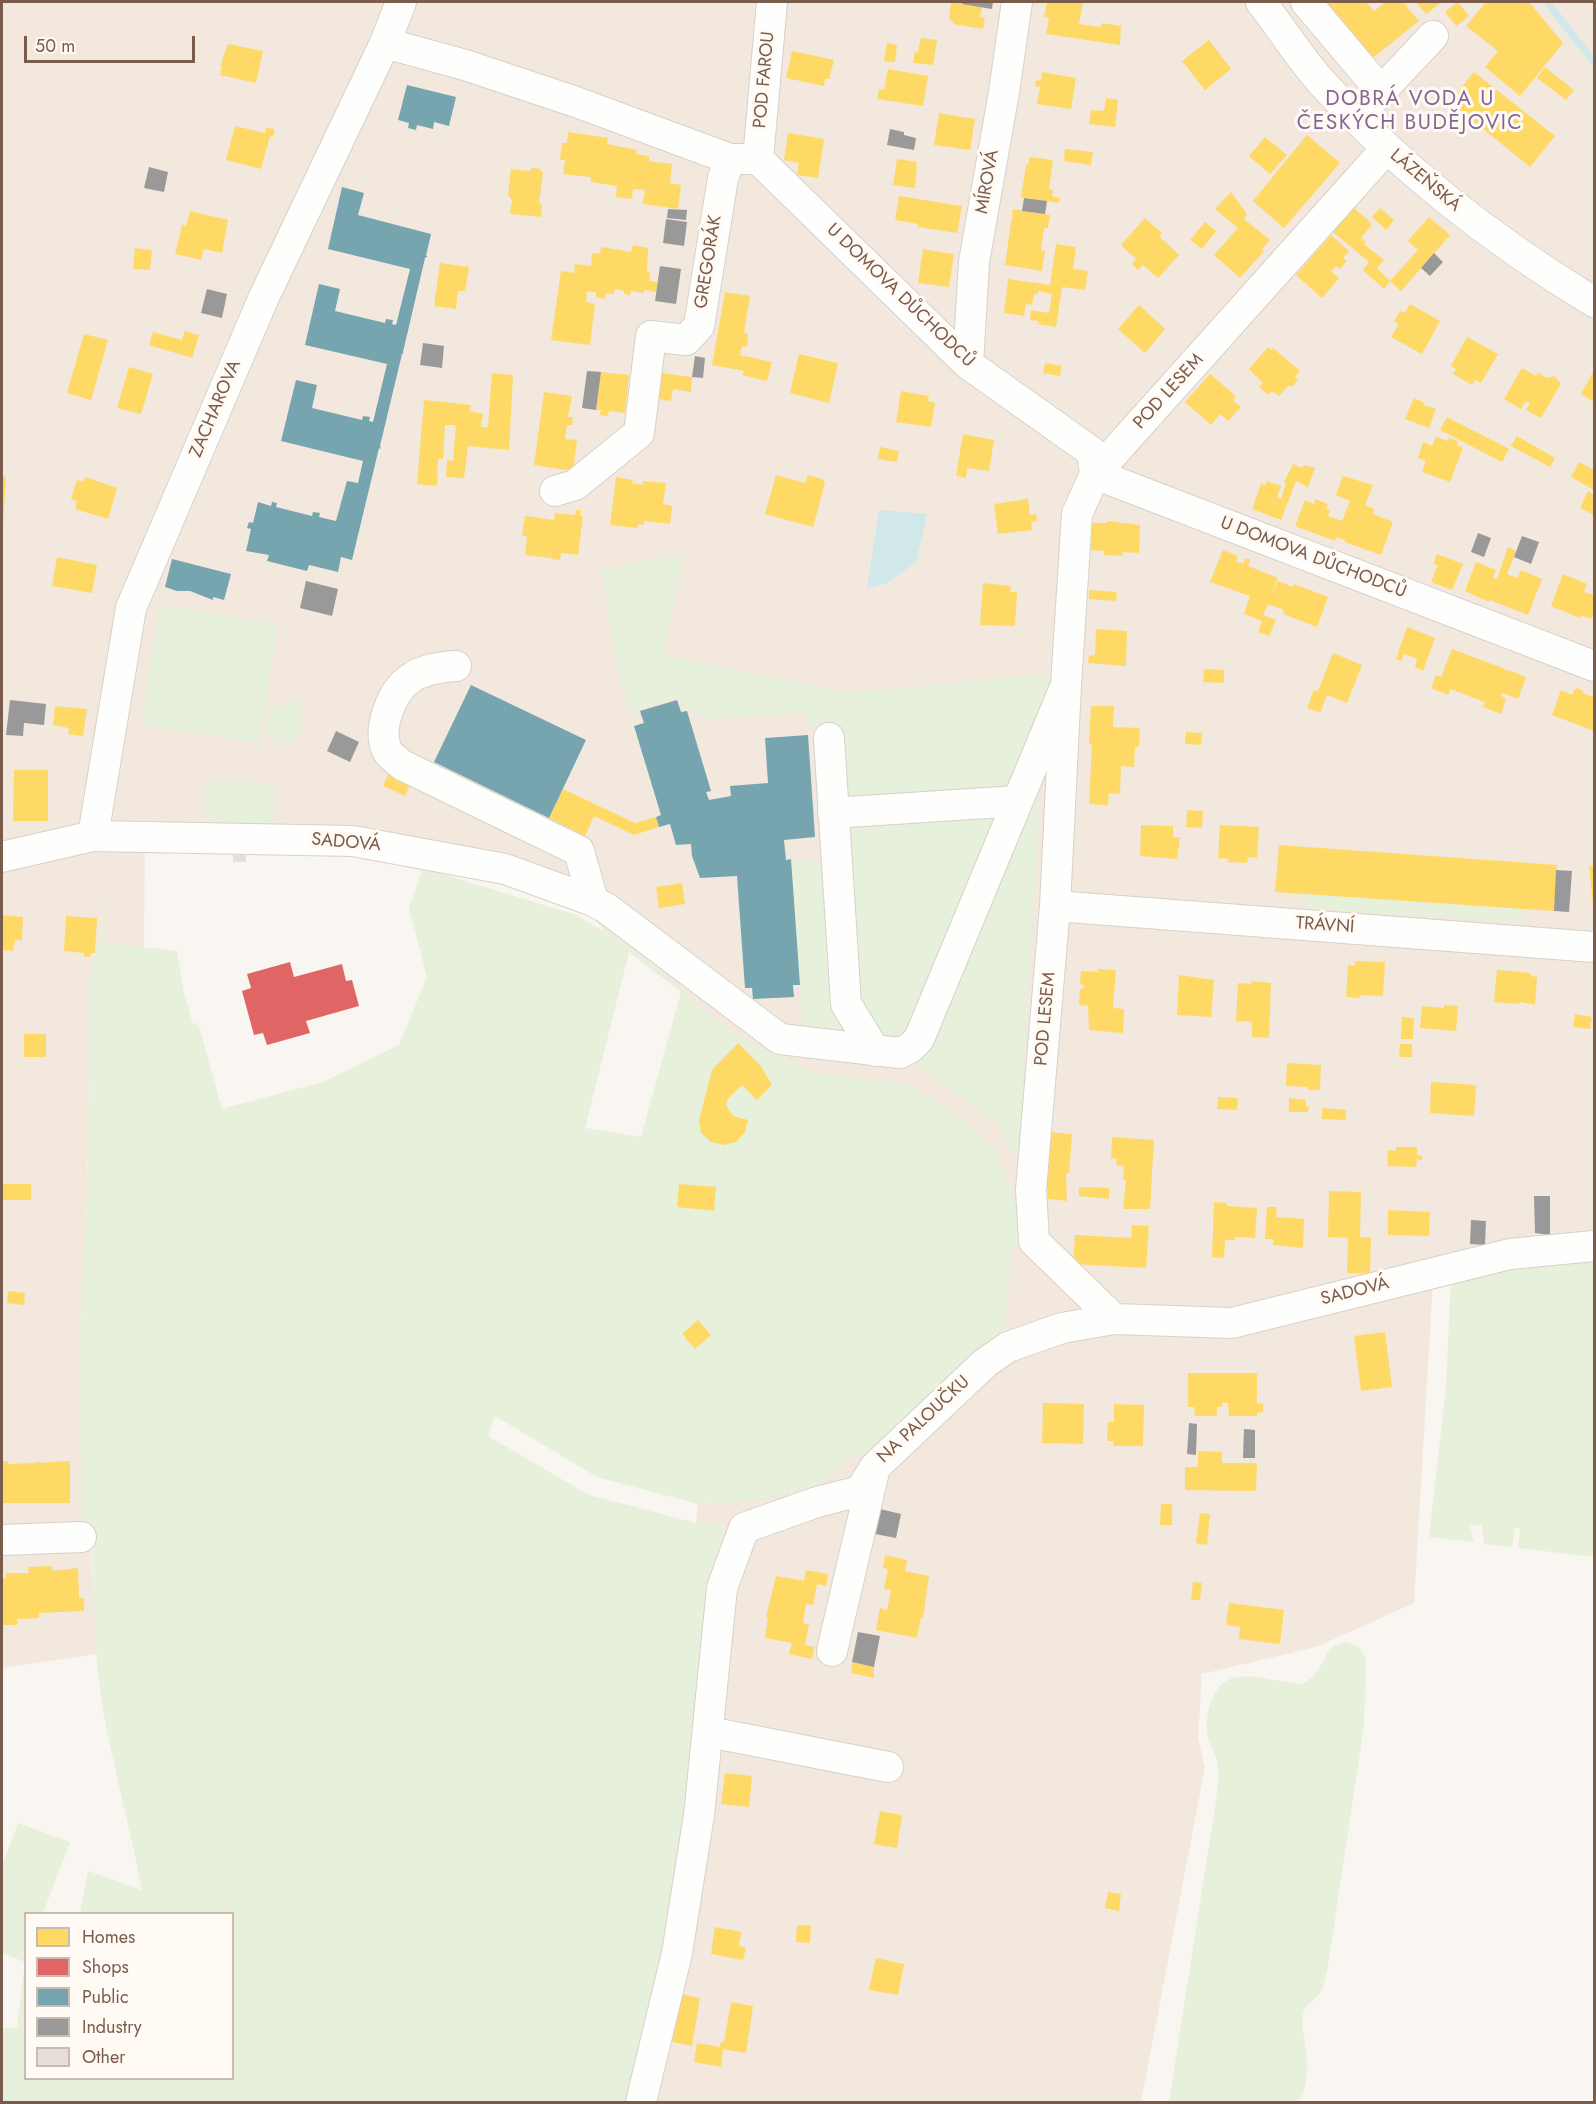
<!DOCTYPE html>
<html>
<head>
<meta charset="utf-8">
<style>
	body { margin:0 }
	#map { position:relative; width:1596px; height:2104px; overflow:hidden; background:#f9f5f0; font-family:Jost,sans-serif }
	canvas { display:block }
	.frame { position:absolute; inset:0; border:3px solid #7a5c4d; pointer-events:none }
	.legend { position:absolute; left:24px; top:1912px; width:210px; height:168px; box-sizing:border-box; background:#fffaf3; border:2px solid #cabbb1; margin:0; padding:8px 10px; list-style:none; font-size:18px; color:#7a5c4d }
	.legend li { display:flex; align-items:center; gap:12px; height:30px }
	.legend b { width:30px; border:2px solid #cabbb1 }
	.scale { position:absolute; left:24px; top:36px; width:171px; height:27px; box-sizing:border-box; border:3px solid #7a5c4d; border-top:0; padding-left:8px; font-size:18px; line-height:21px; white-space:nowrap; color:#7a5c4d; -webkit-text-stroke:4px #fffaf3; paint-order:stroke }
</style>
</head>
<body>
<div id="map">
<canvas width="1596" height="2104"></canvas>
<div class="frame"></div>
<ul class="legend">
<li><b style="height:16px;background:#ffd966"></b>Homes</li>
<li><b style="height:16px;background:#e06666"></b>Shops</li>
<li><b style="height:16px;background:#76a5af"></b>Public</li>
<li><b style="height:16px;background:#999"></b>Industry</li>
<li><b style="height:16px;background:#e6ded7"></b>Other</li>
</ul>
<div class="scale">50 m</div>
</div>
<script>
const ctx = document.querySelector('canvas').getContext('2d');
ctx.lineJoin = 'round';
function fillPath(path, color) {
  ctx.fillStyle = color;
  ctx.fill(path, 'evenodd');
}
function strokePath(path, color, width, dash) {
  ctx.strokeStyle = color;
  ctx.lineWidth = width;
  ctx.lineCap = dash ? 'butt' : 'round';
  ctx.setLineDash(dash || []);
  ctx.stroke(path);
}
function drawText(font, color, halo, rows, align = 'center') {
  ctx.font = font + ' Jost,sans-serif';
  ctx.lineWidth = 6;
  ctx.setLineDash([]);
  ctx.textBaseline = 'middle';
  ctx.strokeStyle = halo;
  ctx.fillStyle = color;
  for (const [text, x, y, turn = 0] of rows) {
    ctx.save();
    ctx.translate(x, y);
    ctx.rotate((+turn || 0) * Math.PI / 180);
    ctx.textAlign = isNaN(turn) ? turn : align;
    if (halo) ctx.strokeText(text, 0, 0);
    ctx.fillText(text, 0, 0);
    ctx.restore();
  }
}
fillPath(new Path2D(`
	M2 2H1594V1253L1433 1280 1414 1603 1316 1647 1202 1674 1198 1738 1205 1767 1141 2102H636L701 1760 724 1523H696L698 1504 735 1502 813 1489 845 1459 875 1449 1003 1336 1012 1248 1027 1243 1011 1190 783 1376 704 1011 642 955 605 932 554 870 145 833 144 947 102 942 103 902 100 935 90 978 87 1203 79 1340 97 1654 2 1668Z`), '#f2e8de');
fillPath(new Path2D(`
	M683 554 663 655 847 693 1048 674 1046 704 916 1018 878 1047 803 1034 791 861 828 860 820 734 808 725 806 713 709 719 687 711 678 697 630 712 620 677 601 570Z
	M160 605 278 624 259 743 141 724Z
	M292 700 299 702C314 734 279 763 266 726L273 708Z
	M1042 766 1023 1071 1025 1145 1018 1152 1009 1150 997 1122 917 1066 1016 832Z
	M206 781 274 783 273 824 205 822Z
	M423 868 576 915 640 953 704 1010 738 1036 817 1074 909 1084 967 1122 995 1150 1011 1190 1028 1243 1012 1248 1004 1336 875 1449 845 1459 813 1489 735 1502 698 1504 597 1477 495 1416 488 1436 589 1495 696 1523H724L701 1760 636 2102H2V2028H17L25 1962 2 1953V1866L18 1823 70 1842 43 1913 26 1914V2078H232V1914L80 1913 88 1871 142 1890C131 1831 115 1774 104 1715 94 1661 95 1605 92 1550H84L82 1523 79 1340 87 1203 90 978 100 935 104 883 102 942 177 951 184 993 193 1024 198 1023 222 1109 323 1082 399 1045 427 977 409 908ZM629 952 681 992 641 1137 585 1128Z
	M1307 894 1522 909 1521 923 1305 908Z
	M1594 1260V1557L1518 1548 1520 1529 1515 1527 1512 1547 1484 1544 1482 1524 1470 1526 1474 1542 1429 1537 1446 1387 1451 1280 1499 1272Z
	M1347 1642 1360 1648 1366 1659 1364 1726 1327 1972C1325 1977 1324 1984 1322 1990 1318 1998 1308 2002 1304 2011 1300 2022 1304 2033 1305 2044 1308 2063 1310 2087 1297 2102H1169L1217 1794C1218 1785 1220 1775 1218 1766 1217 1754 1208 1743 1207 1731 1205 1711 1214 1679 1238 1677 1259 1674 1280 1683 1302 1684 1306 1681 1311 1679 1314 1675 1328 1661 1322 1645 1347 1642Z`), '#e7f0db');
fillPath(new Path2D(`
	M879 510 927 514 916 562 885 584 867 589Z`), '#d0e8ea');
fillPath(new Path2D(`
	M951 2H962V4L982 7 980 17 985 18 983 29 954 24 949 18Z
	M1047 2H1083L1079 24 1101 27 1102 23 1121 26 1120 45 1046 34 1049 18 1044 17Z
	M1322 2H1366L1374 11 1386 2H1403L1419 21 1369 61Z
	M1416 2H1442L1426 14Z
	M1458 2 1469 16 1456 26 1445 12Z
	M1486 2H1529L1563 43 1520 96 1485 67 1498 51 1466 26Z
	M921 38 937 40 933 65 913 63 915 51 918 52Z
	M1209 40 1231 69 1205 90 1182 61Z
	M887 43 897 45 895 62 884 61Z
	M228 44 263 51 256 83 220 75 222 67 220 66Z
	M792 51 834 60 829 79H825L824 86 786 78Z
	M1545 67 1574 90 1566 100 1537 78Z
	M888 69 928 76 923 106 877 99 879 89 884 90Z
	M1042 72 1076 78 1071 109 1037 104 1040 87 1035 86 1036 80 1041 81Z
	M1474 72 1555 136 1530 167 1450 102Z
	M1106 98 1118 100 1115 127 1089 124 1091 110 1104 111Z
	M939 113 975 119 970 150 934 145Z
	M235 126 265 133 266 127 275 130 273 137 270 136 261 169 226 160Z
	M568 132 608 138 607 144 637 150 636 154 649 156V161L672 164 670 183 681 185 678 209 643 204 645 190 633 189 632 199 616 197 617 186 591 182V177L563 174 565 160H560L562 143H567Z
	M788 133 824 139 818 178 797 175 799 163 784 160Z
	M1307 135 1340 163 1284 228 1253 201Z
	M1265 137 1287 155 1270 174 1249 156Z
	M1065 149 1093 152 1091 165 1064 161Z
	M1030 157 1053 160 1049 189 1053 190 1052 196 1060 198 1059 203 1021 197 1026 165H1028Z
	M897 159 917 162 915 188 893 185Z
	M532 168 540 169 543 173 539 203 542 204 541 217 510 214 512 200 508 195 511 169 530 171Z
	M1231 192 1247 214 1244 219 1270 240 1262 249 1264 251 1240 278 1214 255 1238 228 1215 209Z
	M899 196 962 206 957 233 918 227V224L895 220Z
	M1354 208 1372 224 1361 238 1366 242 1364 244 1384 260 1377 268 1390 281 1384 289 1363 270 1369 262 1333 232Z
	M1380 208 1394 220 1386 230 1372 217Z
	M1013 209 1050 215 1048 228H1044L1041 251H1045L1042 271 1005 265Z
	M190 211 228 220 222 253 204 249 201 260 175 254 182 225 186 226Z
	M1429 217 1450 235 1401 291 1390 281 1418 250 1408 241Z
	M1145 218 1162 233 1159 236 1179 255 1158 278 1143 265 1138 270 1132 264 1136 259 1121 245Z
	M1205 222 1216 231 1202 249 1190 240Z
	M1331 235 1349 251 1343 258 1347 261 1340 269 1336 266 1331 271 1339 278 1322 298 1296 275Z
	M1056 244 1076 247 1073 269 1088 271 1085 290 1062 287 1056 327 1038 324 1039 321 1030 320 1031 310 1049 313 1052 294 1038 291V294H1034L1032 305 1026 304 1024 316 1004 313 1008 279 1050 285Z
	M633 245 648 248 647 272H650L649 281 658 282 656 292 644 290V293L631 291 630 295 624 294V291L615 289 614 294 606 293 605 299 596 297V292L587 291 586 302 595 304 590 345 551 340 561 271 574 273 575 264 591 266 592 253 600 254 601 247 631 252Z
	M135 248 152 250 150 270 133 269Z
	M923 249 954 254 949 287 918 283Z
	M440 263 469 267 465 291H458L456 309 434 306Z
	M725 292 750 296 744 333 748 334 747 347 742 346 740 355 772 362 767 381 742 375 744 371 712 365Z
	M1410 304 1440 321 1422 354 1391 337 1399 324 1394 321 1400 311 1405 313Z
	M1139 305 1165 329 1145 353 1118 329Z
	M185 331 199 335 192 358 149 345 153 332 182 340Z
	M84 334 108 340 91 400 67 393Z
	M1467 337 1498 354 1481 383 1475 380 1472 385 1453 374 1456 369 1451 366Z
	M1268 347 1271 350 1273 348 1300 371 1295 377 1298 380 1292 387 1289 385 1279 396 1272 391 1268 395 1259 387 1263 383 1249 369Z
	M799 354 838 363 829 403 790 393Z
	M1045 363 1062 366 1060 376 1043 373Z
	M129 367 153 374 141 414 117 408Z
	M1522 368 1536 376 1538 372 1546 378 1554 376 1560 382V385L1541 418 1526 410 1530 403 1526 401 1521 409 1504 399Z
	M1594 370V402L1581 394Z
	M601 372 629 375 625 413 609 411 608 416 600 415 601 410H596Z
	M492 373 513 375 509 450 468 446 464 478 446 477 447 460 453 461 456 425H445L443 459H438L437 486 417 484 424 400 471 405 470 411 483 414 481 427H488Z
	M662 373 692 377 691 392 673 389 671 401 659 399Z
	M1210 374 1236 396 1233 400 1241 407 1228 421 1220 414 1211 425 1185 402Z
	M901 391 929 396 928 401 935 403 931 427 896 422Z
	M544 392 572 396 568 417H573L572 425H567L565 439 577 440 573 471 534 465Z
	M1414 398 1425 403 1423 405 1436 409 1429 428 1405 419Z
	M1447 417 1509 449 1502 462 1440 430Z
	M963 434 994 440 989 471 967 468 966 478 956 476Z
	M1517 436 1555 458 1550 467 1511 446Z
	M1436 437 1448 441 1449 438 1458 441 1457 445 1463 448 1450 482 1422 472 1426 461 1418 458 1423 442 1432 446Z
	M880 447 899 451 897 462 878 459Z
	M1579 462 1594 470V490L1571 477Z
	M1293 464 1302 468 1304 465 1315 468 1308 487 1296 481 1281 520 1252 509 1261 484 1265 485 1267 481 1281 486 1277 497 1281 499 1286 483 1284 482Z
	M776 475 805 483 808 475 822 479 825 483 813 527 765 514Z
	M2 476 6 477 3 528H2Z
	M1343 476 1373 485 1365 505 1374 509 1373 514 1393 522 1381 555 1345 542V540L1336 537 1335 541 1295 526 1305 500 1314 504 1315 499 1328 504 1326 508 1330 510 1328 516 1342 521 1350 501 1336 495Z
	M85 477 117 488 108 519 75 509 77 501 71 499 77 480 83 482Z
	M616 477 633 480 632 483 643 485V481L666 483 663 504 672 506 670 524 644 521V525L638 524 637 528 610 525Z
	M1588 491 1594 495V515L1580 508Z
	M1028 499 1030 515 1036 514 1037 521 1031 522 1032 530 998 534 994 504Z
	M576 510H581L580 516H583L578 555 561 553 560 560 551 559 550 551V558L525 555 527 536H522L525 516 554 520 555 513 575 515Z
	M1107 521 1140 525 1139 553 1123 552 1122 556 1104 555V551L1091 550 1092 523H1107Z
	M1508 547 1516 551 1507 574 1517 578 1521 570 1542 579 1528 615 1490 600 1489 602 1465 591 1476 562 1496 570 1493 578 1497 579Z
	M1223 550 1238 556 1236 561 1243 564 1245 558 1250 560 1248 566 1278 578 1271 595 1278 581 1293 587 1294 584 1328 597 1317 627 1283 614 1284 610 1268 604 1263 615 1276 620 1269 636 1258 632 1262 621 1244 614 1250 596 1210 582Z
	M1437 554 1463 564 1452 590 1431 582 1438 565 1433 564Z
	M57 557 97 565 92 593 52 586Z
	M1563 574 1587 584 1584 592 1594 595V611L1591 619 1581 615 1580 618 1551 606Z
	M983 583 1011 586 1010 592H1017L1015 626 980 625Z
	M1089 590 1117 592 1116 601 1089 599Z
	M1407 627 1435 638 1423 671 1415 667 1417 659 1404 654 1401 661 1396 659Z
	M1096 629 1127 631 1126 666 1088 663 1089 656 1095 655Z
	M1452 649 1526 677 1518 699 1502 693 1501 696 1506 699 1501 714 1483 707 1485 702 1450 689 1448 695 1431 688 1436 675 1441 677Z
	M1333 653 1362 665 1347 703 1327 695 1320 713 1307 708 1314 690 1318 691Z
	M1204 669 1224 670V683L1203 682Z
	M1578 688 1582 690 1583 693 1594 697V731L1552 715 1561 690 1572 695 1574 690Z
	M55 706 87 709 83 736 68 734 69 728 53 725Z
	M1091 706H1114L1113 727 1140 728 1139 747H1135L1134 767 1121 766 1120 794 1109 793 1108 805 1089 804 1092 744H1089Z
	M1186 732 1202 733 1201 745 1185 744Z
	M14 770H48V821H13Z
	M390 770 412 780 405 796 383 786Z
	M563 789 635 823 656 817 659 827 634 835 594 816 585 836 549 818Z
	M1187 810 1203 811 1202 828 1186 827Z
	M1141 825 1173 826V837H1180L1177 859 1140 856Z
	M1220 825 1259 827 1257 858 1248 857 1247 863 1228 862 1229 859 1218 858Z
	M1279 845 1557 865 1554 911 1275 892Z
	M1589 866H1594V905H1593Z
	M682 883 685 904 659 908 656 887Z
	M2 915 23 917 22 940H15L13 951 2 950Z
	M66 916 97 918 95 953H91L90 957 84 956V953L64 951Z
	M1355 961 1385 962 1383 996 1360 995V998L1346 997 1348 965 1355 966Z
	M1098 969 1116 970 1113 1008 1124 1009 1123 1033 1089 1030 1088 1006 1079 1005 1080 989H1083L1084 985 1080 984 1081 971 1098 972Z
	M1497 970 1531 973V976L1537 977 1535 1005 1520 1002V1004L1494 1002Z
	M1179 975 1214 980 1211 1017 1177 1015Z
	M1252 981 1271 983 1269 1038 1252 1037V1022L1236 1021 1238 983 1251 984Z
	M1444 1005 1458 1006 1456 1031 1420 1028 1422 1006 1444 1008Z
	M1575 1014 1592 1017 1590 1029 1573 1027Z
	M1402 1017 1414 1018 1413 1039H1401Z
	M24 1034H46V1057H24Z
	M738 1043 760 1065 772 1085 757 1100 742 1085 728 1099 726 1105 733 1116 748 1120 745 1132 736 1142 724 1145 711 1142 701 1133 699 1120 712 1070Z
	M1400 1044H1412V1057H1399Z
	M1287 1063 1321 1065 1320 1090H1308V1087L1286 1086Z
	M1431 1082 1476 1085 1474 1116 1430 1113Z
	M1218 1097 1238 1098 1237 1110 1217 1109Z
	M1289 1098 1306 1100V1106H1309L1308 1112H1289Z
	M1322 1108 1346 1110V1120L1322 1119Z
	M1049 1132 1072 1134 1069 1173H1066L1067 1201 1048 1199V1188H1045Z
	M1112 1137 1154 1140 1150 1209H1123L1126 1180H1123L1124 1166 1117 1165 1116 1159 1111 1158Z
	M1396 1147H1417V1155L1422 1156V1160L1417 1159 1416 1167 1387 1166 1388 1150 1396 1151Z
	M2 1184H31V1200H2Z
	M679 1184 716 1187 714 1211 677 1207Z
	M1079 1187 1109 1188V1199L1079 1196Z
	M1329 1191 1361 1192 1360 1237 1371 1238 1370 1274 1347 1273 1348 1238 1328 1237Z
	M1214 1202 1227 1203V1206L1257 1208 1255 1238 1235 1237V1240H1225L1224 1258 1212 1257Z
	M1267 1207H1277L1276 1217 1304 1219 1303 1248 1273 1245V1239H1265Z
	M1388 1210 1430 1212 1429 1236 1388 1235Z
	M1132 1225 1149 1226 1146 1268 1073 1264 1075 1235 1131 1238Z
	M8 1291 25 1293 24 1305 7 1303Z
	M698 1320 711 1335 695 1349 688 1341 686 1340 687 1339 682 1334Z
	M1385 1332 1392 1387 1361 1391 1354 1336Z
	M1188 1373H1257V1404L1263 1403V1412L1257 1413V1416H1229L1228 1403H1222V1407H1217V1416H1195L1194 1407H1188Z
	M1043 1403 1084 1404 1083 1444 1042 1443Z
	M1114 1404 1144 1405 1143 1446H1113L1114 1441H1107L1108 1422H1114Z
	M1198 1451 1222 1452V1463H1257L1256 1491 1185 1490V1467H1198Z
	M2 1461H8V1464L37 1463V1461H39V1463L70 1461V1503H2Z
	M1161 1504H1172V1525H1160Z
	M1200 1513 1210 1514 1207 1545 1196 1543Z
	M885 1555 907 1560 905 1571 929 1576 923 1618 921 1617 917 1638 876 1630 880 1608 887 1610 891 1590 884 1589 888 1569 883 1568Z
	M51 1566 53 1571 78 1568 79 1598H84V1611L39 1613V1618L17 1619V1625H2V1579L6 1578V1573H29L28 1567Z
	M806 1570 828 1574 826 1586 817 1584 813 1605 806 1604 803 1623 809 1624 805 1645 814 1647 812 1659 789 1654 792 1643 765 1638 768 1617H766L776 1576 804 1581Z
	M1193 1582 1202 1583 1200 1600H1191Z
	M1229 1603 1284 1610 1280 1644 1239 1639 1240 1627 1226 1625Z
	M852 1662 874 1667V1678L851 1673Z
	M725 1773 752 1776 749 1807 721 1804Z
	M880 1811 902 1815 897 1848 874 1844Z
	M1108 1892 1121 1894 1119 1911 1105 1908Z
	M797 1925 811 1926 810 1943 796 1942Z
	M715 1927 741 1932 739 1946 746 1948 743 1960 711 1954Z
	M876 1958 904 1964 898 1995 869 1990Z
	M680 1994 700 1998 692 2046 672 2042Z
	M731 2002 753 2006 746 2053 723 2049 721 2067 694 2062 697 2043 720 2047 721 2042H724Z`), '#ffd966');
fillPath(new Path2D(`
	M290 962 294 977 342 964 346 981 352 980 359 1006 306 1021 310 1033 267 1045 263 1033 254 1035 242 991 251 988 247 974Z`), '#e06666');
fillPath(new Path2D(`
	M407 85 456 97 449 126 434 122 433 129 417 125 416 130 408 128 409 123 398 120Z
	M342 187 364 193 358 215 431 234 426 256H428L425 258 403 352H404L402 354 380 446 381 449 379 448 352 560 341 557 338 572 309 565 307 571 267 561 269 555 246 551 251 529 247 528 249 522 253 523 258 502 271 506 272 502 277 503 276 507 312 516 313 512 320 513 319 517 336 521 347 481 358 483 363 461 281 441 296 380 317 385 312 408 362 420 363 416 370 417 369 421 373 422 387 364 305 345 319 284 340 289 335 311 385 323 386 319 393 320 392 324 396 325 410 269 328 249Z
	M172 559 231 574 224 600 213 597V600L190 591H177L165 587Z
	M471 685 586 740 549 818 434 762Z
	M677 700 681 712 687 711 711 791 706 792 709 800 731 796 730 786 768 783 765 738 808 735 815 837 784 840 786 860 791 859 800 985H793L794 997 753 999 752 988H745L737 876 700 878 692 856 691 844 676 845 670 824 659 827 656 817 661 815 634 726 644 723 640 711Z`), '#76a5af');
fillPath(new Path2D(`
	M962 2H993L992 9 962 4Z
	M890 129 904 132V135L916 138 914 150 887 145Z
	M149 167 168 172 164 192 144 188Z
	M1024 198 1047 201 1045 214 1022 211Z
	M668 209 687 210 686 220 667 218Z
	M666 219 687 222 684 246 663 243Z
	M1434 253 1443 262 1430 276 1421 268Z
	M660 266 681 269 676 304 655 301Z
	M207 289 227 294 222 318 201 313Z
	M423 343 444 346 442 368 420 365Z
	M695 356 705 358 703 378 692 377Z
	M587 371 601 372 596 410 582 408Z
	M1478 533 1491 538 1484 557 1471 552Z
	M1522 536 1539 542 1531 564 1514 557Z
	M306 581 338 589 332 616 300 608Z
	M10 700 46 704 44 725 24 723 23 736 6 735Z
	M336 731 359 742 350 762 327 751Z
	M1556 870 1572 871 1569 912 1554 911Z
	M1534 1196H1550V1235L1535 1233Z
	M1471 1220 1486 1221 1485 1245 1470 1244Z
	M1189 1423 1197 1424 1196 1455 1187 1454Z
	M1244 1429 1255 1430V1458H1243Z
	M880 1509 901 1514 896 1538 875 1534Z
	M858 1632 880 1636 874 1667 852 1662Z`), '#999');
strokePath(new Path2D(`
	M1547 2 1594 62`), '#d0e8ea', 7);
fillPath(new Path2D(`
	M233 855H246V862H233Z`), '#e6ded7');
const minor = new Path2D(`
	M1261 2C1282 29 1301 60 1324 85 1403 171 1495 242 1594 302
	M1306 2 1381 91
	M385 43 465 65 576 102 730 159H758L968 364 1092 452 1095 474
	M1368 105 1433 36
	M758 159 772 2
	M968 364 974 262 1004 92 1017 2
	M1095 474 1594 666
	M555 491 575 485 639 433 651 336 686 340 699 326 723 178 730 159
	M456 666C441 667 424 669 411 678 392 690 378 727 386 748 388 755 397 760 402 765L579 851 593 901
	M829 738 846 1004 875 1051
	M833 813 1017 801
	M93 836 131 608 264 297 385 43 401 2
	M2 857 93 836 353 841 505 869 593 901 606 908 780 1039 900 1053 910 1048 919 1039 1066 685
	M1055 906 1594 947
	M1114 1319 1034 1241 1031 1190 1055 906 1066 685 1077 514 1095 474 1386 149
	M2 1540 81 1537
	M832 1651 875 1467 985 1363 1008 1347 1062 1328 1114 1319 1232 1323 1510 1254 1594 1246
	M709 1732 888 1767
	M641 2102 677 1953 699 1815 722 1588 744 1528 817 1502 860 1491 875 1467`);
strokePath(minor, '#d7d1cb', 32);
strokePath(minor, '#fefefd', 30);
drawText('18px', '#7a5c4d', '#fffaf3', [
	["POD FAROU",765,80,-85],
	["LÁZEŇSKÁ",1425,181,40],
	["MÍROVÁ",988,182,-80],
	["GREGORÁK",709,262,-81],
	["U DOMOVA DŮCHODCŮ",900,296,44],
	["POD LESEM",1169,392,-48],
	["ZACHAROVA",216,409,-67],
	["U DOMOVA DŮCHODCŮ",1313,558,21],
	["SADOVÁ",346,843,5],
	["TRÁVNÍ",1325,926,4],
	["POD LESEM",1046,1019,-85],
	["SADOVÁ",1355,1292,-14],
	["NA PALOUČKU",924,1420,-43]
]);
ctx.letterSpacing = '1.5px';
drawText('21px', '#846695', '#fffaf3', [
	["DOBRÁ VODA U",1410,100],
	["ČESKÝCH BUDĚJOVIC",1410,124]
]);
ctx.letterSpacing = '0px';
</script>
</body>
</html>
